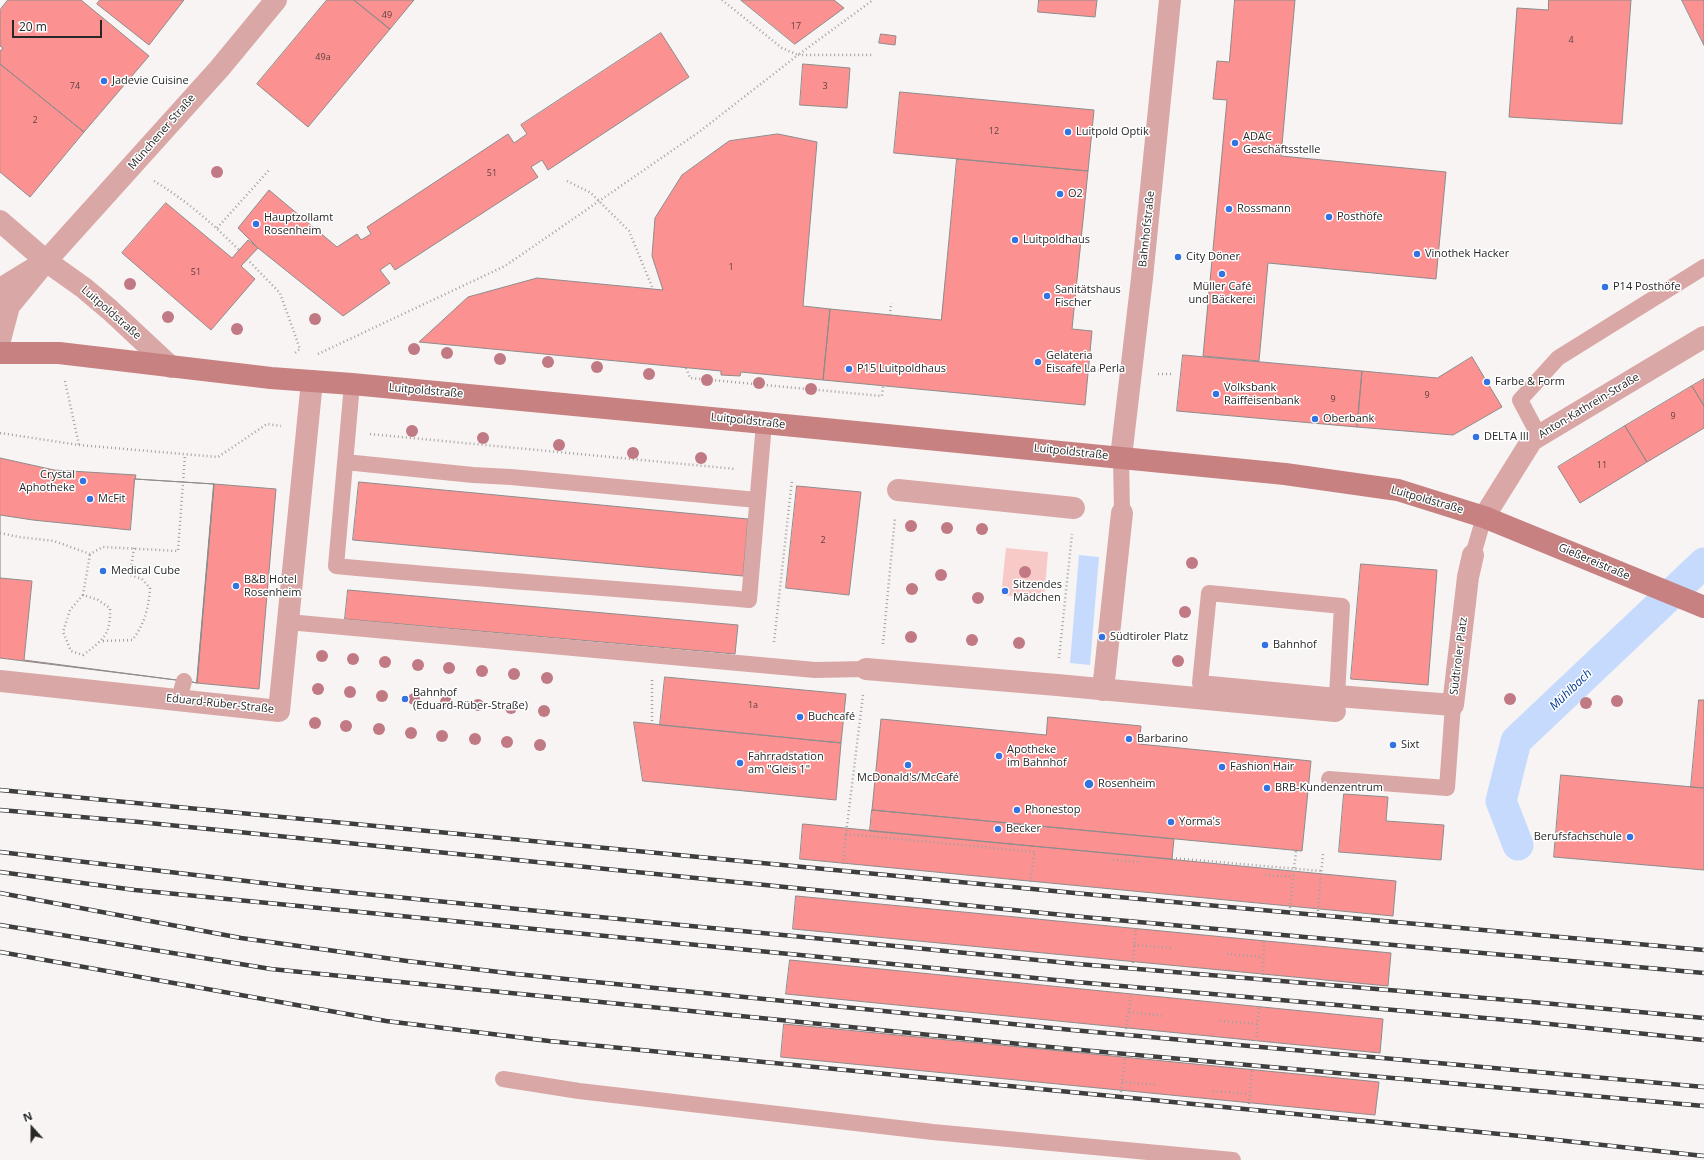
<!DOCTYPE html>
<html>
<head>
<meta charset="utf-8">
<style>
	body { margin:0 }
	#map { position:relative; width:1704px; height:1160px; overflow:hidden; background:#f7f4f3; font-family:"Open Sans",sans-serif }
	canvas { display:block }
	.north { position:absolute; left:12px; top:1108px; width:40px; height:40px; -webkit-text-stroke:3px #fff; paint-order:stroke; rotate:339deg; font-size:11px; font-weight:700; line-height:16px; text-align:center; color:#282727 }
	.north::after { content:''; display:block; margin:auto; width:14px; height:18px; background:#282727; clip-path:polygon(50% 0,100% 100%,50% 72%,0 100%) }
	.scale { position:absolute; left:12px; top:20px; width:90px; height:18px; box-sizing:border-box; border:2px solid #282727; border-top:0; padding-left:5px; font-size:12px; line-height:14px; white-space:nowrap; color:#282727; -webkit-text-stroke:3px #fff; paint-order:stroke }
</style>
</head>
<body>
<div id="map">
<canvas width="1704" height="1160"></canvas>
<div class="north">N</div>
<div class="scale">20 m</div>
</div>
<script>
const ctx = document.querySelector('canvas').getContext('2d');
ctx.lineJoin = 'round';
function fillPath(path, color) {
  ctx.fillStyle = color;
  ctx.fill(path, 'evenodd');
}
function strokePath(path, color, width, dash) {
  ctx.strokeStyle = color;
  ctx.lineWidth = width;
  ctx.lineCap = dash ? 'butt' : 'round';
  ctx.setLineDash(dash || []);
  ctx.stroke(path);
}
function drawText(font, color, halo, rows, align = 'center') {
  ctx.font = font + ' "Open Sans",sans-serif';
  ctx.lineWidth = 3;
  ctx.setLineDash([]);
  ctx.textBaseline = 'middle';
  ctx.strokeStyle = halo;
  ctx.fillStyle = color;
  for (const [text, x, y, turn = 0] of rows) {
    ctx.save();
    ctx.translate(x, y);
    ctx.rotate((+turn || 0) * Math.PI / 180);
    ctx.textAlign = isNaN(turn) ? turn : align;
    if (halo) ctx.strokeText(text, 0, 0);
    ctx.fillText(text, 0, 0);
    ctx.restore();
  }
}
fillPath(new Path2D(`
	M1006 548 1048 552 1044 599 1001 595Z`), '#f7cac8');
fillPath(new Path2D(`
	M1079 555 1099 557 1090 665 1070 663Z`), '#c5dafc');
strokePath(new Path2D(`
	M1518 845 1501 801 1516 741 1704 563`), '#c5dafc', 31);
const building = new Path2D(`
	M8 0H81L149 56 84 132 0 64V51L3 48 0 46V10Z
	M100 0H184L149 45 97 4Z
	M327 0H354L390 29 308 127 257 84Z
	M354 0H414L390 29Z
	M741 0H834L844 8 795 44Z
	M1039 0H1097L1095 17 1038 12Z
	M1235 0H1295L1281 156 1446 172 1436 279 1268 263 1259 361 1203 356 1227 100 1213 99 1217 61 1229 62Z
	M1549 0H1631L1622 124 1509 117 1517 8 1548 10Z
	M1682 0H1704V45Z
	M661 33 689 77 548 170 542 160 531 167 538 177 395 270 390 263 380 270 390 283 343 316 258 248 238 228 269 190 337 247 357 234 361 240 371 234 367 227 508 134 514 143 527 134 521 125Z
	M881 34 896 36 895 45 879 43Z
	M0 64 84 132 30 197 0 172Z
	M803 64 850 68 847 108 800 105Z
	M900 92 1094 110 1088 171 894 153Z
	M778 134 817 142 803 306 830 309 823 380 741 372 740 376 721 375V371L419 342 468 297 537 278 663 290 652 256 655 218 682 175 729 141Z
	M957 159 1088 171 1072 329 1092 331 1085 405 823 380 830 309 941 320Z
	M166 203 232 258 248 240 258 248 241 266 255 279 211 330 122 253Z
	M1183 355 1362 371 1357 427 1177 411Z
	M1472 357 1502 407 1453 435 1357 427 1362 371 1437 378Z
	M1704 379V406L1692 386Z
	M1692 386 1704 406V428L1647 462 1625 426Z
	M1625 426 1647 462 1580 503 1558 467Z
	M0 458 54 470 136 475 135 479 214 484 197 683 192 682 188 675 184 681 0 658Z
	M135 479 214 484 197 683 192 682 188 675 184 681 24 660 32 581 0 578V515L33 520 130 530Z
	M359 482 748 519 743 576 353 540Z
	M214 484 276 489 259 689 197 683Z
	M797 486 861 492 849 595 786 588Z
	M1361 564 1437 570 1428 685 1351 679Z
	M348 590 738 625 735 654 345 619Z
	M665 677 846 694 841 743 660 725Z
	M1699 700H1704V788L1691 787Z
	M1048 717 1141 726 1139 744 1311 761 1302 851 872 810 881 719 1046 735Z
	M634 722 841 743 836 800 643 781Z
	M1561 775 1704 788V870L1554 857Z
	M1344 794 1388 797 1386 821 1444 825 1441 860 1339 852Z
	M872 810 1174 839 1172 859 870 831Z
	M803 824 1396 881 1393 916 800 859Z
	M796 896 1391 953 1388 986 793 929Z
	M790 960 1383 1019 1380 1053 786 994Z
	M784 1024 1379 1082 1375 1115 781 1057Z`);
fillPath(building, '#fc9191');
strokePath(building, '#8e8b8b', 1);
strokePath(new Path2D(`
	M722 0 782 48 798 55 873 0
	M154 181C186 200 213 224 239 250
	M567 181 591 193 629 231 653 289
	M217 228 270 169
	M247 259 280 293 300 349 295 353
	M890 315 891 303
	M318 354 505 266 699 132 798 55H874
	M686 368 690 378 882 396 883 386
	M1098 370H1105
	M1158 374H1171
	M65 381 79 445
	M0 433 79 445 218 457 267 424 281 426
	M370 434 736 469
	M0 533 19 537 54 541 90 554 103 547 178 551 185 455
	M83 595 70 610 63 632 71 651 83 655C103 640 111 635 110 608L98 600 83 595 90 554
	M103 641 132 640C144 626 149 607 150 588L142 579 130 575 134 548
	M774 642 792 480
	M883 644 895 517
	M1059 658 1072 534
	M652 680V724
	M863 695 846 834 1035 852 1030 882
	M1172 858 1321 871
	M1113 860 1141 862
	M843 864 846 834
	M1265 875 1293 877
	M1290 908 1296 851
	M1318 911 1323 853
	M1134 945 1171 948
	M1227 954 1263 957
	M1133 963 1136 929
	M1263 975 1264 941
	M1129 1012 1164 1016
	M1220 1021 1257 1024
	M1126 1029 1131 994
	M1256 1041 1259 1007
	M1122 1082 1158 1085
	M1213 1091 1249 1094
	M1121 1092 1125 1058
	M1249 1104 1252 1070`), '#a3a1a0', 2.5, [1, 3]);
strokePath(new Path2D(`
	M352 384 336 566C473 579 611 588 749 600L764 423
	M1539 436 1520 400 1558 358 1704 267
	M1121 457 1122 513
	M345 462 473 475 511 477 757 500
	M1473 555 1484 517
	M1209 593 1342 606 1337 696 1200 683Z
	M288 622 815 670 866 669
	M179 699 184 681
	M1329 779 1447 788 1453 705
	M503 1079 579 1091 933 1132 1233 1160`), '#d9a7a6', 16);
strokePath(new Path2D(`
	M0 221 46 261 84 288 110 310 171 367
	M0 289 33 269
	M0 340 9 306 46 261 219 69 276 0
	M1121 457 1142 278 1170 0
	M898 490 1074 508
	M1484 517 1532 440 1704 337
	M866 669 1057 685 1335 711
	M0 681 279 711 312 381
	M1103 690 1122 513
	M1337 696 1453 705 1468 577 1473 555`), '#d9a7a6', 22);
strokePath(new Path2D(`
	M0 353H59L271 378 352 384 764 423 1285 474 1398 490 1484 517 1704 607`), '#c78180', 22);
const rail = new Path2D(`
	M0 790 1085 894 1704 950
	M0 810 139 822 1083 917 1704 973
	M0 852 314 889 1078 964 1532 1002 1704 1018
	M0 872 135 890 1076 982 1530 1022 1704 1040
	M0 893 241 938 407 961 516 974 1072 1030 1704 1087
	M0 925 271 969 1070 1049 1704 1106
	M0 952 386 1021 549 1041 1520 1136 1704 1156`);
strokePath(rail, '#3f3e3e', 4.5);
strokePath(rail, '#fff', 3, [9]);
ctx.fillStyle = '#c17a84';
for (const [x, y] of [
	[217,172],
	[130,284],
	[168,317],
	[315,319],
	[237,329],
	[414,349],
	[447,353],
	[500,359],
	[548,362],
	[597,367],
	[649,374],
	[707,380],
	[759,383],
	[811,389],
	[412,431],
	[483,438],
	[559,445],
	[633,453],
	[701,458],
	[911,526],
	[947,528],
	[982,529],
	[1192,563],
	[1025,572],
	[941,575],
	[912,589],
	[978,598],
	[1185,612],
	[911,637],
	[972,640],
	[1019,643],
	[322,656],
	[353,659],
	[1178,661],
	[385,662],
	[418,665],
	[449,668],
	[482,671],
	[514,674],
	[547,678],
	[318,689],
	[350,692],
	[382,696],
	[414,699],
	[1510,699],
	[1617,701],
	[446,702],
	[1586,703],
	[478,705],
	[511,708],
	[544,711],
	[315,723],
	[346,726],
	[379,729],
	[411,733],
	[442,736],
	[475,739],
	[507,742],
	[540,745]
]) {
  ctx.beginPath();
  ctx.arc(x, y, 6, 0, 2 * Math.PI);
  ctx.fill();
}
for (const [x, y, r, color] of [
	[104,81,4,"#3273e1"],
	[1068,132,4,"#3273e1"],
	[1235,143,4,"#3273e1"],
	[1060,194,4,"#3273e1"],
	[1229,209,4,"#3273e1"],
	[1329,217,4,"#3273e1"],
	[256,224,4,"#3273e1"],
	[1015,240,4,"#3273e1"],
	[1417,254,4,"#3273e1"],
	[1178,257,4,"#3273e1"],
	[1222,274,4,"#3273e1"],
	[1605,287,4,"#3273e1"],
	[1047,296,4,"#3273e1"],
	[1038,362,4,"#3273e1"],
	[849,369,4,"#3273e1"],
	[1487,382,4,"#3273e1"],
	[1216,394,4,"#3273e1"],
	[1315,419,4,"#3273e1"],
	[1476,437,4,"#3273e1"],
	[83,481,4,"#3273e1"],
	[90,499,4,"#3273e1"],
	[103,571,4,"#3273e1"],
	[236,586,4,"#3273e1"],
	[1005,591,4,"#3273e1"],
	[1102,637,4,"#3273e1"],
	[1265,645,4,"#3273e1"],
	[405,699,4,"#3273e1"],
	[800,717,4,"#3273e1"],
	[1129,739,4,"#3273e1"],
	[1393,745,4,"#3273e1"],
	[999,756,4,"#3273e1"],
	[740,763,4,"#3273e1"],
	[908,765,4,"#3273e1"],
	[1222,767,4,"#3273e1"],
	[1089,784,5,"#3273e1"],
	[1267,788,4,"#3273e1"],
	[1017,810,4,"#3273e1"],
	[1171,822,4,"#3273e1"],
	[998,829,4,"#3273e1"],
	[1630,837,4,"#3273e1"]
]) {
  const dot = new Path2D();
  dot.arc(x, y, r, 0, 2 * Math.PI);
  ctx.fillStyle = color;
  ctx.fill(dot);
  strokePath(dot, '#fff', 1.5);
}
drawText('9px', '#5d4242', null, [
	["49",387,15],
	["17",796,26],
	["4",1571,40],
	["49a",323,57],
	["74",75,86],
	["3",825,86],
	["2",35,120],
	["12",994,131],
	["51",492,173],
	["1",731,267],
	["51",196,272],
	["9",1427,395],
	["9",1333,399],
	["9",1673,416],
	["11",1602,465],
	["2",823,540],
	["1a",753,705]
]);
drawText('11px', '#282727', '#fff', [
	["Jadevie Cuisine",112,81],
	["Luitpold Optik",1076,132],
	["ADAC",1243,137],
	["Geschäftsstelle",1243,150],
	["O2",1068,194],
	["Rossmann",1237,209],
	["Posthöfe",1337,217],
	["Hauptzollamt",264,218],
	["Rosenheim",264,231],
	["Luitpoldhaus",1023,240],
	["Vinothek Hacker",1425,254],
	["City Döner",1186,257],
	["Müller Café",1222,287,"center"],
	["und Bäckerei",1222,300,"center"],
	["P14 Posthöfe",1613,287],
	["Sanitätshaus",1055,290],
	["Fischer",1055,303],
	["Gelateria",1046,356],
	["Eiscafe La Perla",1046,369],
	["P15 Luitpoldhaus",857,369],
	["Farbe & Form",1495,382],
	["Volksbank",1224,388],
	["Raiffeisenbank",1224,401],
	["Oberbank",1323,419],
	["DELTA III",1484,437],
	["Crystal",75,475,"right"],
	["Aphotheke",75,488,"right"],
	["McFit",98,499],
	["Medical Cube",111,571],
	["B&B Hotel",244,580],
	["Rosenheim",244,593],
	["Sitzendes",1013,585],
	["Mädchen",1013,598],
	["Südtiroler Platz",1110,637],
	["Bahnhof",1273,645],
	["Bahnhof",413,693],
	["(Eduard-Rüber-Straße)",413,706],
	["Buchcafé",808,717],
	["Barbarino",1137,739],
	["Sixt",1401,745],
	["Apotheke",1007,750],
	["im Bahnhof",1007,763],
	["Fahrradstation",748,757],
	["am \"Gleis 1\"",748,770],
	["Fashion Hair",1230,767],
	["McDonald's/McCafé",908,778,"center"],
	["Rosenheim",1098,784],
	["BRB-Kundenzentrum",1275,788],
	["Phonestop",1025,810],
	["Yorma's",1179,822],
	["Becker",1006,829],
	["Berufsfachschule",1622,837,"right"]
], 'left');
drawText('11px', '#282727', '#fff', [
	["Münchener Straße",162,132,-49],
	["Bahnhofstraße",1147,229,-84],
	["Luitpoldstraße",111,313,41],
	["Luitpoldstraße",426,391,5],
	["Anton-Kathrein-Straße",1589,406,-31],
	["Luitpoldstraße",748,421,6],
	["Luitpoldstraße",1071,452,6],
	["Luitpoldstraße",1427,500,16],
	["Gießereistraße",1594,562,23],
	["Südtiroler Platz",1459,656,-83],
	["Eduard-Rüber-Straße",220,704,6]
]);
drawText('italic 12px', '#003b97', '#fff', [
	["Mühlbach",1571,690,-44]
]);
</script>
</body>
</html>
